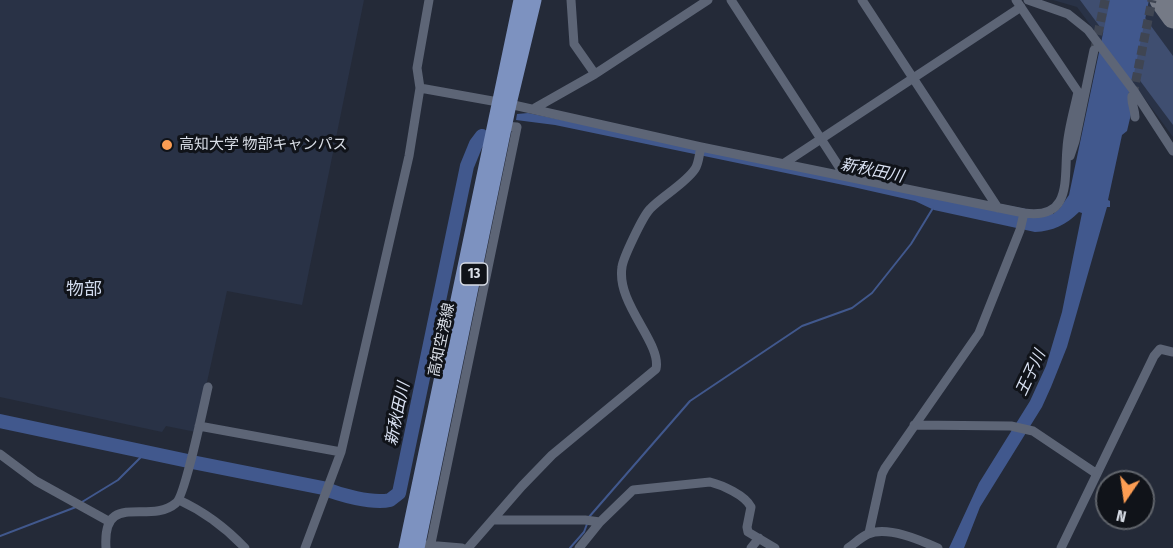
<!DOCTYPE html>
<html>
<head>
<meta charset="utf-8">
<style>
	body { margin:0 }
	#map { position:relative; width:1173px; height:548px; overflow:hidden; background:#242a38; font-family:"Fira Sans Condensed",sans-serif }
	canvas { display:block }
	.north { position:absolute; left:1095px; top:470px; width:60px; height:60px; box-sizing:border-box; background:#101319; border:2px solid #60646b; border-radius:50%; rotate:193deg; font-size:16px; font-weight:700; line-height:24px; text-align:center; color:#d8dde6 }
	.north::after { content:''; display:block; margin:auto; width:21px; height:27px; background:#fc9d53; clip-path:polygon(50% 0,100% 100%,50% 72%,0 100%) }
</style>
</head>
<body>
<div id="map">
<canvas width="1173" height="548"></canvas>
<div class="north">N</div>
</div>
<script>
const ctx = document.querySelector('canvas').getContext('2d');
ctx.lineJoin = 'round';
function fillPath(path, color) {
  ctx.fillStyle = color;
  ctx.fill(path, 'evenodd');
}
function strokePath(path, color, width, dash) {
  ctx.strokeStyle = color;
  ctx.lineWidth = width;
  ctx.lineCap = dash ? 'butt' : 'round';
  ctx.setLineDash(dash || []);
  ctx.stroke(path);
}
function drawText(font, color, halo, rows, align = 'center') {
  ctx.font = font + ' "Fira Sans Condensed","Noto Sans JP",sans-serif';
  ctx.lineWidth = 6;
  ctx.setLineDash([]);
  ctx.textBaseline = 'middle';
  ctx.strokeStyle = halo;
  ctx.fillStyle = color;
  for (const [text, x, y, turn = 0] of rows) {
    ctx.save();
    ctx.translate(x, y);
    ctx.rotate((+turn || 0) * Math.PI / 180);
    ctx.textAlign = isNaN(turn) ? turn : align;
    if (halo) ctx.strokeText(text, 0, 0);
    ctx.fillText(text, 0, 0);
    ctx.restore();
  }
}
fillPath(new Path2D(`
	M0 0H364L302 305 227 291 196 432 166 426 162 432 0 397Z
	M1053 0H1173V137L1077 7Z`), '#293246');
fillPath(new Path2D(`
	M1080 0H1132L1173 56V125Z`), '#3f4e70');
fillPath(new Path2D(`
	M1110 0H1149L1129 98 1132 110 1127 131 1122 135 1108 200 1110 201V207H1107L1067 347 1051 387 1042 407 980 507 964 548H949L979 483 1030 401 1046 366 1062 312 1082 213 1079 212C1066 225 1053 231 1035 232L934 210 915 201 853 187 555 125 516 120 517 114 528 113 705 149 1053 214 1060 208 1069 195Z`), '#41588d');
strokePath(new Path2D(`
	M82 502 118 480 146 452
	M589 517 690 401 802 326 852 308 872 293 911 244 933 208
	M0 536 76 507
	M570 548 584 532 587 524`), '#41588d', 2);
strokePath(new Path2D(`
	M0 421 188 461
	M192 462 323 488C340 495 372 504 390 500L399 493 467 166 476 144 482 136`), '#41588d', 14);
strokePath(new Path2D(`
	M1160 0 1173 18`), '#757a86', 21);
strokePath(new Path2D(`
	M1095 48 1105 0
	M1133 95 1152 0`), '#3f4552', 9, [9, 4.5]);
strokePath(new Path2D(`
	M571 0 574 44 595 74
	M731 0 845 176
	M862 0 998 208
	M1028 0 1068 14 1088 30 1134 91 1173 151
	M420 88 498 102
	M1132 96C1131 104 1135 109 1135 117
	M509 104 701 147 1024 213C1072 220 1064 180 1067 148 1068 130 1074 111 1078 92L1016 0
	M535 108 595 74 708 0
	M1070 156 1075 141 1094 50
	M783 164 1021 7
	M914 425 1011 426 1033 431 1097 474
	M199 426 341 452
	M0 454 36 481 110 522
	M179 500C205 512 225 527 245 548
	M494 520H585L600 522
	M869 533 882 474 885 468 979 333 1020 230 1024 213
	M426 545 462 548
	M106 548C102 489 149 526 176 503 185 496 204 404 208 387
	M305 548 341 452 409 156 420 88 417 68 429 0
	M430 548 517 127 504 126
	M468 548 522 486 552 455 656 369C662 343 616 304 622 267 623 258 643 216 650 209 662 196 685 184 695 169 699 163 699 154 701 147
	M579 548 600 522 633 490 710 482C722 485 745 495 751 507L747 527 748 532 775 548
	M751 548 759 538
	M848 548C854 544 861 537 868 534 888 526 920 540 938 548
	M1061 548 1154 356 1160 349 1173 352`), '#5d6576', 9);
strokePath(new Path2D(`
	M406 548 521 0
	M417 548 509 104 534 0`), '#7d92c0', 15);
for (const [x, y, r, color] of [
	[167,145,6,"#fc9d53"]
]) {
  const dot = new Path2D();
  dot.arc(x, y, r, 0, 2 * Math.PI);
  ctx.fillStyle = color;
  ctx.fill(dot);
  strokePath(dot, '#101319', 2);
}
for (const [x, y, w] of [
	[474,274,27]
]) {
  const box = new Path2D();
  box.roundRect(x - w / 2, y - 11, w, 22, 4.5);
  ctx.fillStyle = '#101319';
  ctx.fill(box);
  strokePath(box, '#d8dde6', 1.5);
}
drawText('bold 14px', '#d8dde6', null, [
	["13",474,274]
]);
drawText('15px', '#d8dde6', '#101319', [
	["高知大学 物部キャンパス",179,145]
], 'left');
drawText('15px', '#d8dde6', '#101319', [
	["高知空港線",442,340,-78]
]);
drawText('italic 16px', '#dbe3f4', '#101319', [
	["新秋田川",872,171,12],
	["王子川",1031,373,-65],
	["新秋田川",398,414,-78]
]);
drawText('18px', '#d1daed', '#101319', [
	["物部",84,290]
]);
</script>
</body>
</html>
